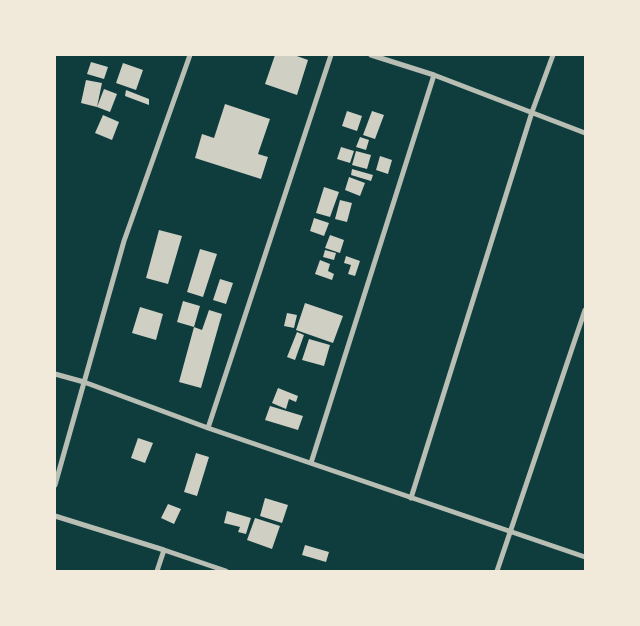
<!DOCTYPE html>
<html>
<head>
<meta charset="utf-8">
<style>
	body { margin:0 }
	#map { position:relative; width:640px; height:626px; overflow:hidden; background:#0f3d3e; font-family:Jost,sans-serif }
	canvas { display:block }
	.frame { position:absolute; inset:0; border:56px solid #f1e9da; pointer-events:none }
</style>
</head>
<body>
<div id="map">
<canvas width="640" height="626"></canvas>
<div class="frame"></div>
</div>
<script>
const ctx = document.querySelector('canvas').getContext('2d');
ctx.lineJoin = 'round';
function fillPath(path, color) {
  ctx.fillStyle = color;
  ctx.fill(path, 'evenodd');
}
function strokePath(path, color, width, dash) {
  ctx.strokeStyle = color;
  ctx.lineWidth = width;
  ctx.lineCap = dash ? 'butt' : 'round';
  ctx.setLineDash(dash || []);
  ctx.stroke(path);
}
fillPath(new Path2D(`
	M275 55H294L308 60 297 95 265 84Z
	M91 62 108 67 104 79 87 74Z
	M123 63 143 70 136 90 116 83Z
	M86 80 102 83 97 107 104 89 117 94 110 112 97 107 81 103Z
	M126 90 149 99V105L125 96Z
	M225 104 270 119 258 154 268 157 261 179 195 158 202 134 214 138Z
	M347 111 362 116 357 131 342 126Z
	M372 111 384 115 375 139 363 135Z
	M103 115 119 122 112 140 95 133Z
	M360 137 369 140 366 150 356 147Z
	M341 147 354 151 350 163 337 159Z
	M356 151 371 155 367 169 352 165Z
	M380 156 392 160 388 174 376 170Z
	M352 169 373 175 371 181 351 175Z
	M349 177 365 183 360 196 345 190Z
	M324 187 339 192 330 217 316 213Z
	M340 200 352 203 347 222 335 219Z
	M314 218 329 223 324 236 310 231Z
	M159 230 182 236 168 284 146 278Z
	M330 235 344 240 340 253 325 248Z
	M200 249 217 254 203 297 187 292Z
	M325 250 336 253 334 260 323 257Z
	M346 256 360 261 355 276 348 274 351 265 344 263Z
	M320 260 330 264 328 271 334 274 332 280 315 274Z
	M220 279 233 283 226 304 213 300Z
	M183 301 200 306 194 327 202 330 209 310 222 314 201 388 179 382 194 327 177 322Z
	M305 303 343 316 333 343 296 330Z
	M140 307 163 314 156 340 132 333Z
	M287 313 297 315 294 328 284 326Z
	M297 332 304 335 295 360 287 357Z
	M309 339 330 345 324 366 302 360Z
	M278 388 298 396 296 402 289 399 286 409 272 403Z
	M270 406 303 416 298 430 265 420Z
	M138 438 153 443 145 463 131 458Z
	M196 453 209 457 197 496 184 492Z
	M265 498 288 505 282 523 260 516Z
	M168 504 181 509 174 524 161 518Z
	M227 511 251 518 246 534 238 532 240 527 224 523Z
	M255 518 280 526 272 549 247 540Z
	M305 545 329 552 326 562 302 555Z`), '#cfcfc3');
strokePath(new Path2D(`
	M371 55 434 75 585 133
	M55 374 84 382 208 428 585 557
	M208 428 331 55
	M311 463 434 75
	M55 485 124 241 190 55
	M411 498 532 112 553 55
	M55 516 164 550 226 571
	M157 571 164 550
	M497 571 585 310`), '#b8beb3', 5);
</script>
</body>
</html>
